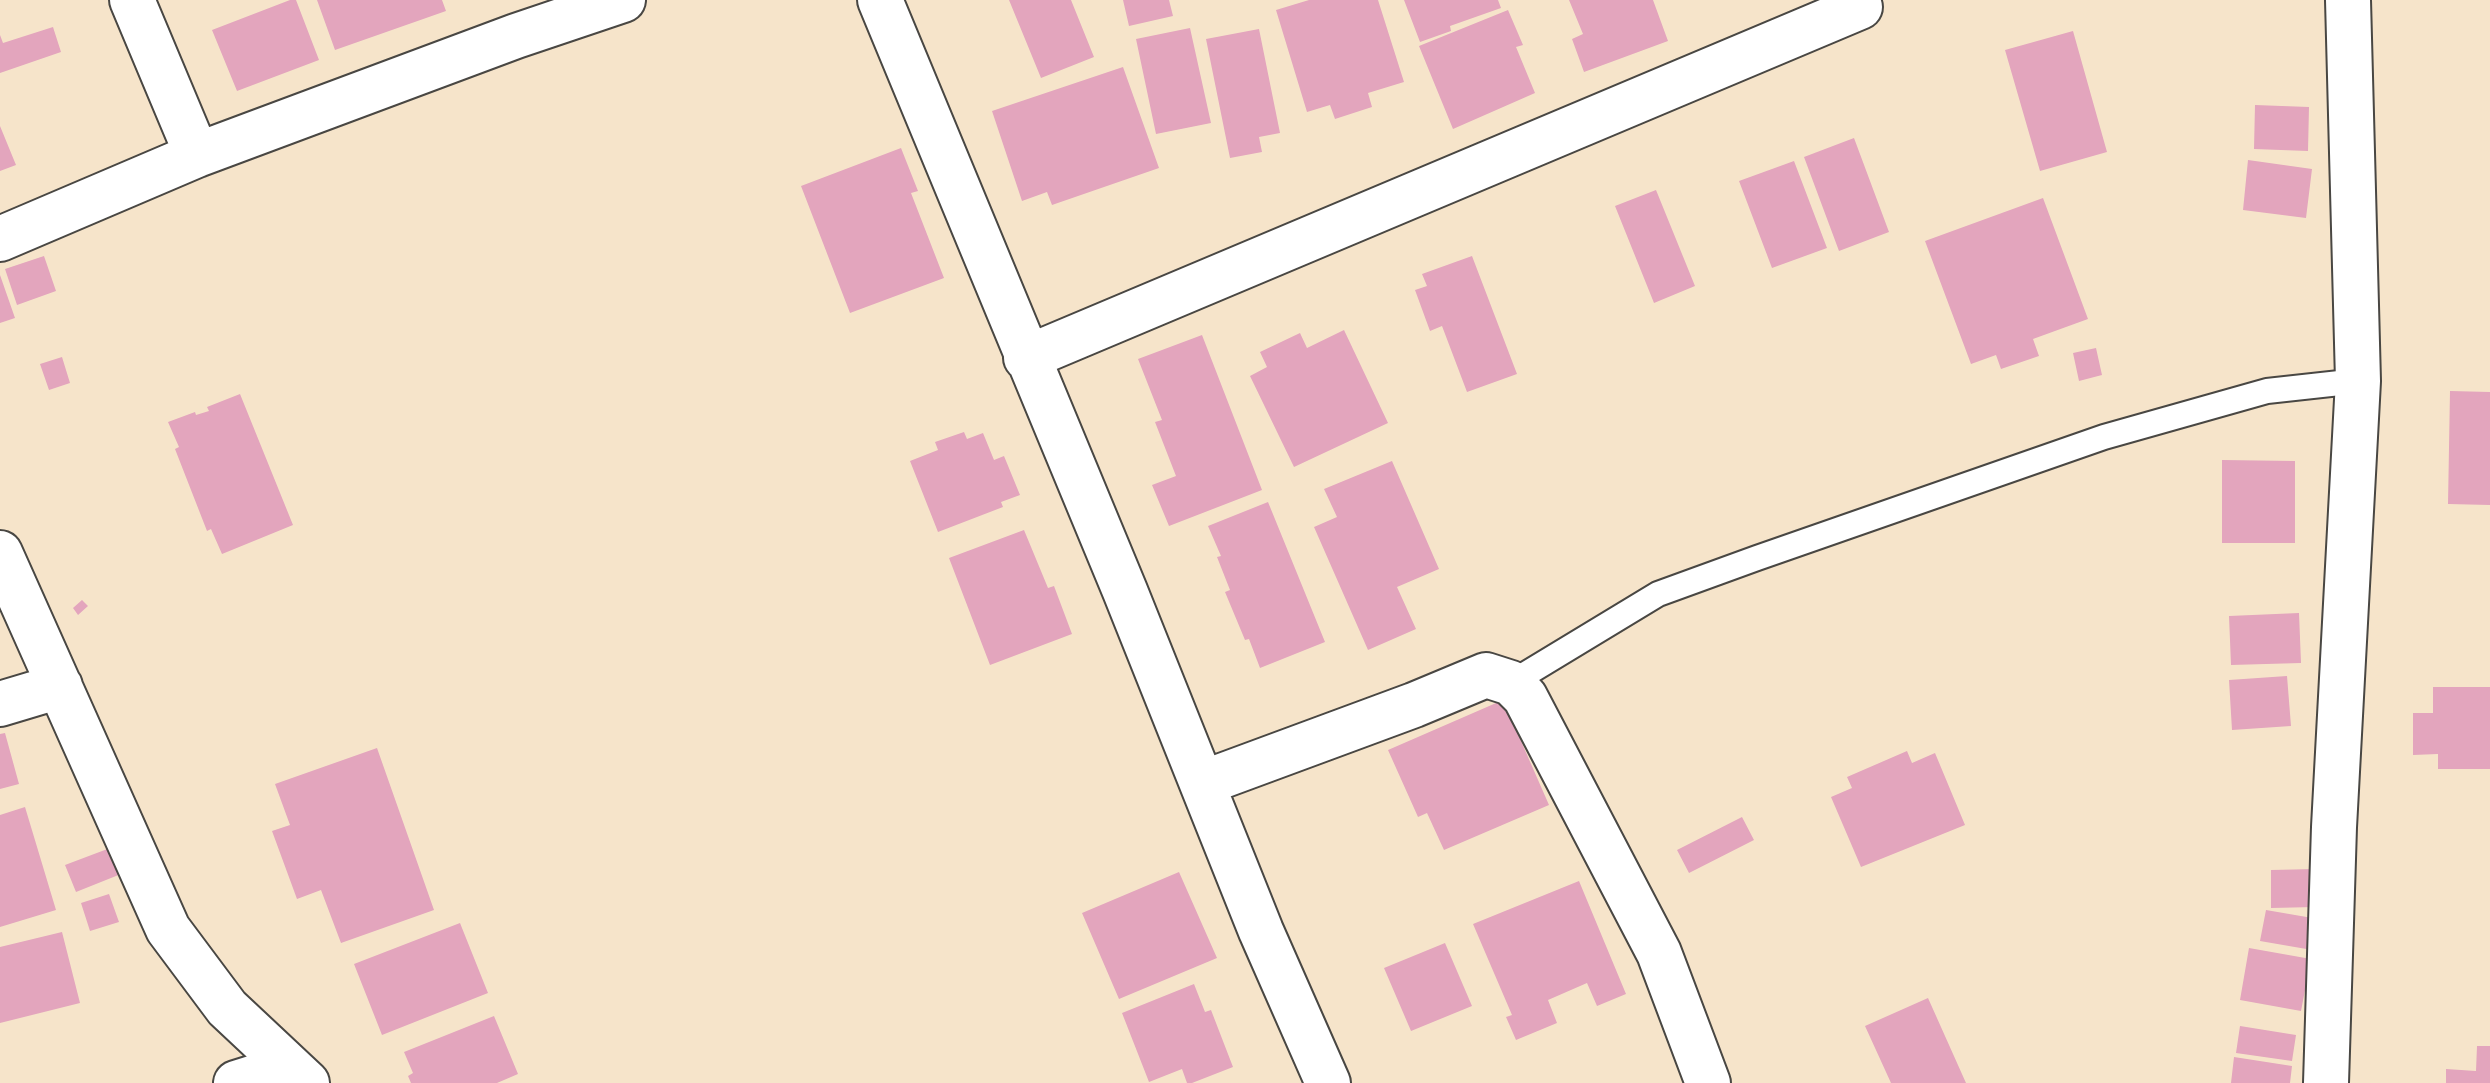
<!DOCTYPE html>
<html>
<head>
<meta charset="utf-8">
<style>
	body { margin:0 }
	canvas { display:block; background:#f6e4ca }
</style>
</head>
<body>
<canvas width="2490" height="1083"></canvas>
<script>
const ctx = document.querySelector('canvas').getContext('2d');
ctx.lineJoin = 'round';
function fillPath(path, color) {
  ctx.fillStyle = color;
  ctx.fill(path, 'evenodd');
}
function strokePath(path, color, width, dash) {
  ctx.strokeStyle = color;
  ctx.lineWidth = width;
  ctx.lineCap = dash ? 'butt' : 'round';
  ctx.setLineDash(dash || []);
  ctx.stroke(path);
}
fillPath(new Path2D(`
	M290 0H296L319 60 237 91 212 30Z
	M317 0H442L446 11 335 50Z
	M1009 0H1071L1094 57 1041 78Z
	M1123 0H1169L1173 16 1129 26Z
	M1309 0H1378L1404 82 1368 93 1372 107 1335 119 1330 105 1307 112 1276 10Z
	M1404 0H1498L1501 8 1450 26 1451 31 1420 42Z
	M1569 0H1653L1668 41 1584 72 1572 39 1583 34Z
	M1508 10 1523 45 1516 47 1535 93 1453 129 1419 46Z
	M53 27 61 52 0 73V35L3 43Z
	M1190 28 1211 123 1156 134 1136 39Z
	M1259 29 1280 133 1259 137 1262 152 1230 158 1206 39Z
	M2073 31 2107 152 2040 171 2005 50Z
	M1123 67 1159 168 1052 205 1047 192 1022 201 992 111Z
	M2255 105 2309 107 2308 151 2254 149Z
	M0 126 16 165 0 171Z
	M1854 138 1889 232 1839 251 1804 157Z
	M901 148 918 191 911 193 944 278 850 313 801 186Z
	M2248 160 2312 169 2306 218 2243 210Z
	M1794 161 1827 248 1772 268 1739 181Z
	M1656 190 1695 286 1654 303 1615 206Z
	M2043 198 2088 319 2033 339 2039 356 2001 369 1996 355 1971 364 1925 241Z
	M44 256 56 291 17 305 5 269Z
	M1472 256 1517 374 1467 392 1442 326 1430 331 1415 290 1427 286 1422 274Z
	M0 275 15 318 0 323Z
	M1344 330 1388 423 1294 467 1250 376 1267 367 1260 352 1300 333 1307 348Z
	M1202 335 1262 490 1169 526 1152 485 1176 476 1155 422 1162 420 1138 359Z
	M2096 348 2102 375 2079 381 2073 353Z
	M62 357 70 383 49 390 40 364Z
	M2450 391 2490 392V505L2448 504Z
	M240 394 293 525 222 554 211 529 207 531 175 449 179 447 168 422 195 412 196 415 209 411 207 407Z
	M964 432 967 439 983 433 994 460 1004 456 1020 495 1001 502 1003 507 938 532 910 461 938 450 935 442Z
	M2222 460 2295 461V543H2222Z
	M1392 461 1439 569 1397 587 1416 629 1368 650 1314 527 1337 517 1324 489Z
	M1268 502 1325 642 1260 668 1249 639 1245 640 1225 592 1230 590 1217 557 1221 556 1208 526Z
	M1024 530 1048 588 1054 586 1072 634 990 665 949 558Z
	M82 600 88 606 78 615 73 608Z
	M2299 613 2301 663 2231 665 2229 616Z
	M2287 676 2291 726 2232 730 2229 680Z
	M2433 687H2490V769H2438V754L2413 755V713H2433Z
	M1503 700 1549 805 1444 850 1427 813 1418 817 1388 750Z
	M5 733 19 784 0 789V734Z
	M377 748 434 910 341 943 321 890 297 899 272 831 290 825 275 784Z
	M1907 751 1912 763 1935 753 1965 825 1861 867 1831 797 1852 788 1847 777Z
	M25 807 56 910 0 927V815Z
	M1742 817 1754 840 1689 873 1677 850Z
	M110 848 121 874 76 892 65 865Z
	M2315 869V907L2271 908V870Z
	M1179 872 1217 958 1119 999 1082 913Z
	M1579 881 1626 994 1597 1006 1587 983 1548 1000 1557 1023 1516 1040 1506 1017 1512 1015 1473 924Z
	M109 894 119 922 90 931 81 903Z
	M2266 910 2324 920 2318 951 2260 941Z
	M460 923 488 993 382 1035 354 964Z
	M62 932 80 1003 0 1023V947Z
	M1445 943 1472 1006 1411 1031 1384 968Z
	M2249 948 2311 959 2301 1011 2240 1000Z
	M1194 984 1205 1012 1211 1010 1233 1067 1192 1083H1187L1182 1069 1149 1082 1122 1013Z
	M1928 998 1966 1083H1891L1865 1026Z
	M494 1016 518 1074 497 1083H411L408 1076 413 1073 404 1052Z
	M2240 1026 2296 1035 2292 1061 2236 1053Z
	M2477 1046H2490V1083H2446V1069L2476 1071Z
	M2234 1057 2292 1066 2290 1083H2231Z`), '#e3a5bd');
const service = new Path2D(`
	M1511 683 1658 594 1757 558 2104 437 2267 391 2358 381`);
const minor = new Path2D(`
	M132 0 197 155
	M880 0 1125 591 1261 931 1328 1083
	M0 239 197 155 516 36 623 0
	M1026 358 1860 7
	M0 553 168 929 227 1008 307 1083
	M0 704 60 686
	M1203 783 1414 705 1486 675 1511 683 1525 697 1659 953 1708 1083
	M236 1083 287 1067
	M2326 1083 2334 827 2358 381 2348 0`);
strokePath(service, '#494743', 28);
strokePath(minor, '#494743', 48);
strokePath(service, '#fff', 24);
strokePath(minor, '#fff', 44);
</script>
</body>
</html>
